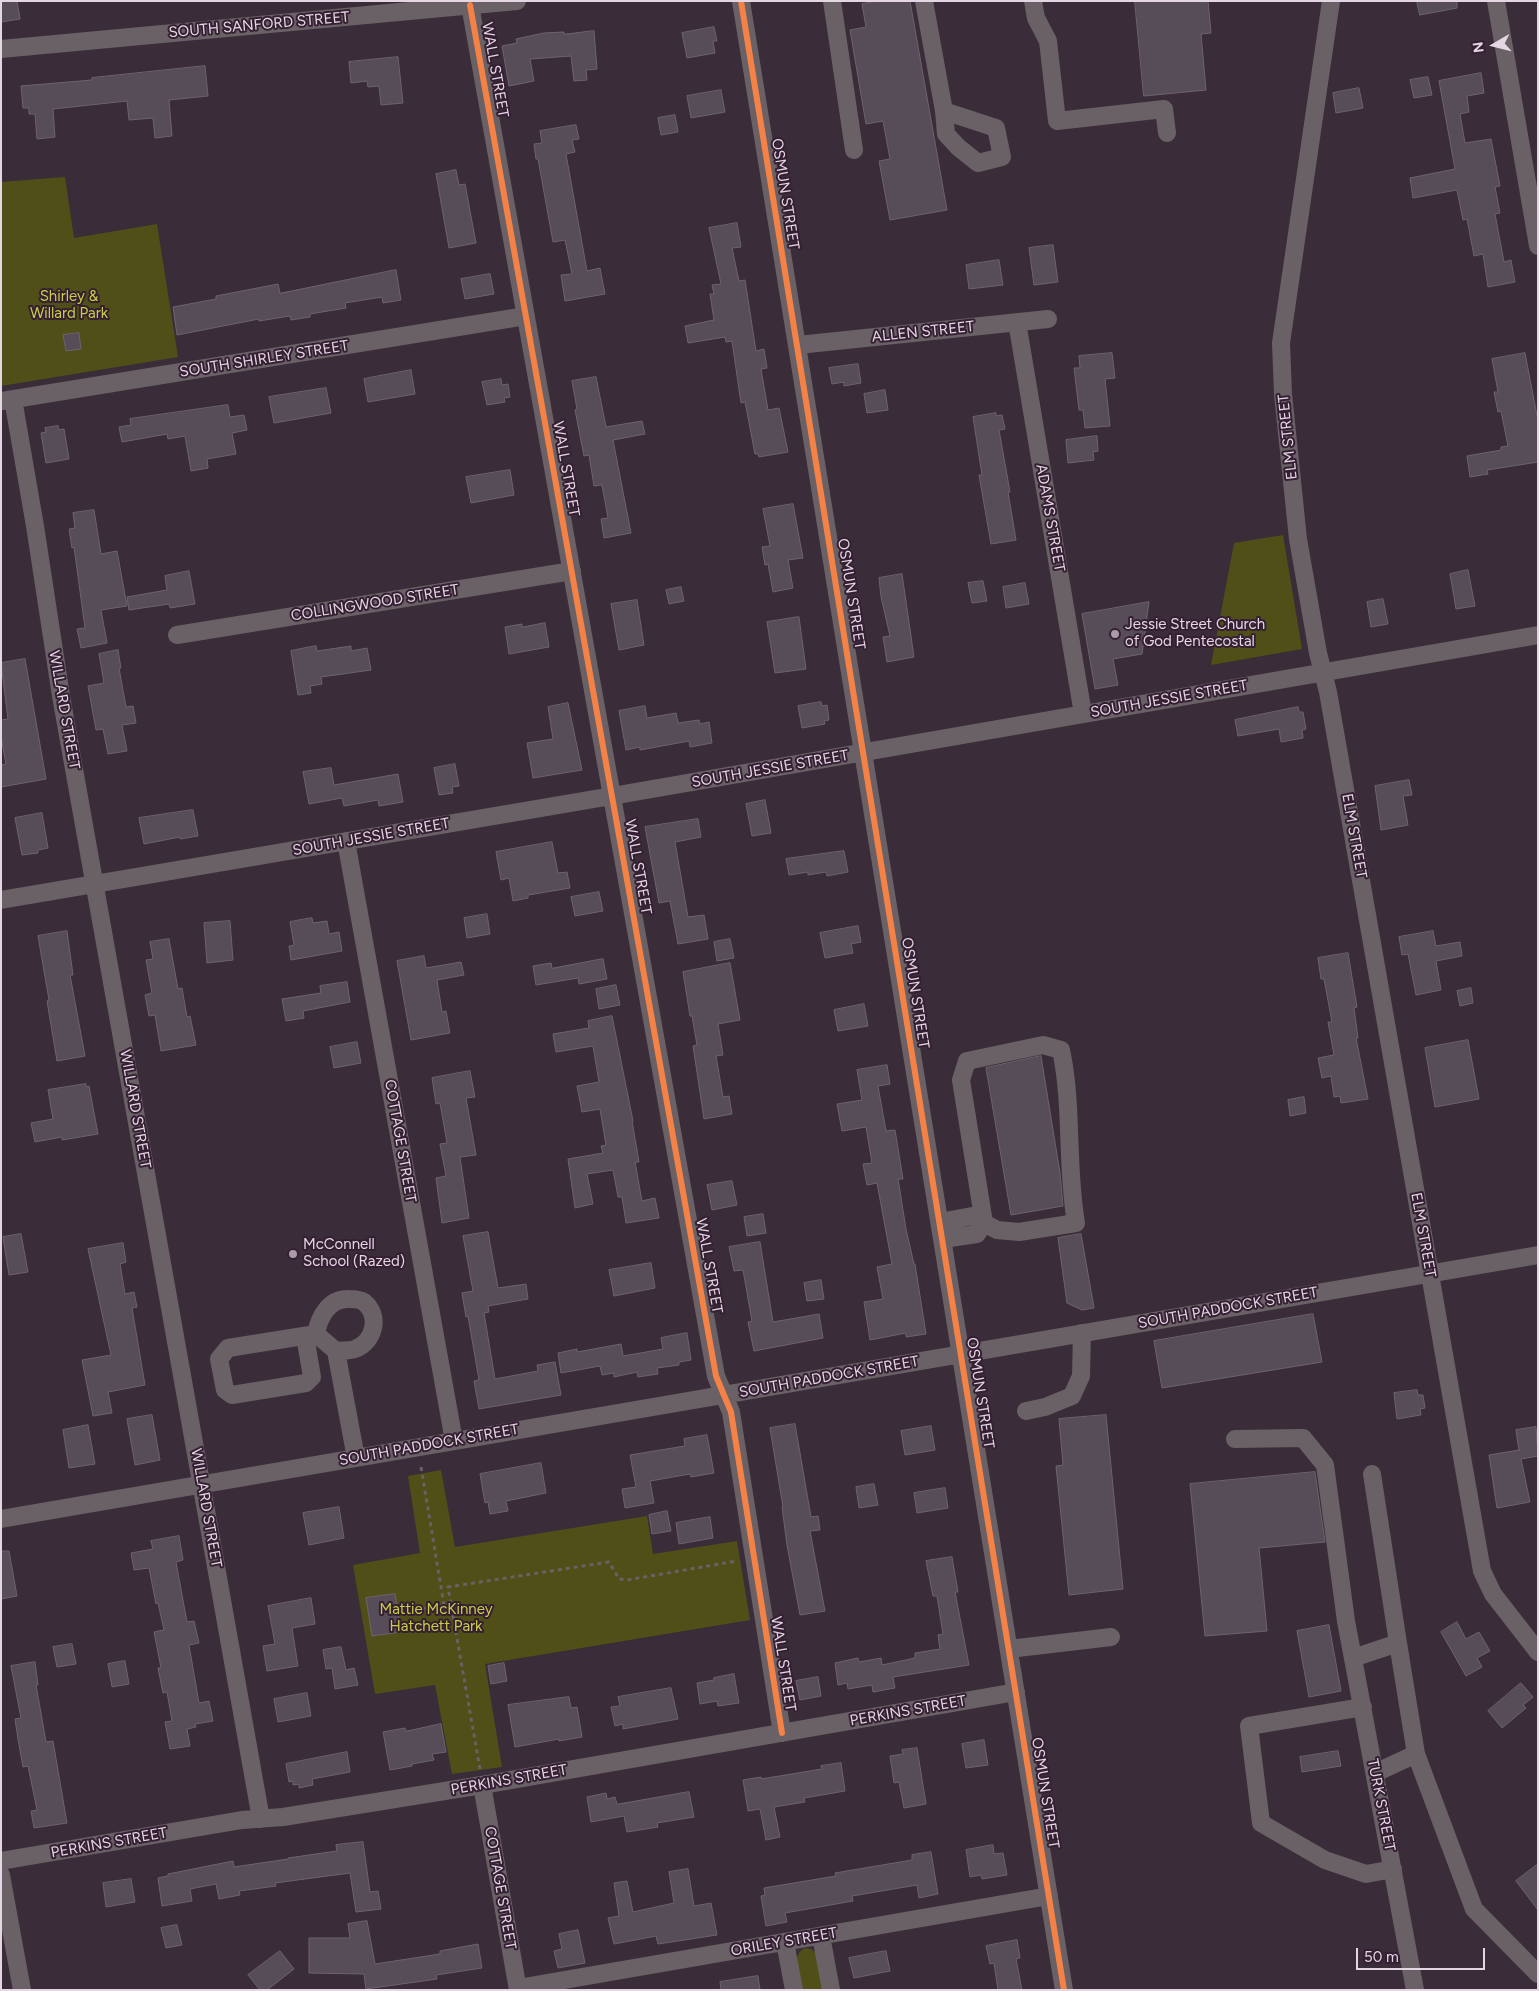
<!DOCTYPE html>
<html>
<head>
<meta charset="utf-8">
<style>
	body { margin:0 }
	#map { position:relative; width:1539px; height:1991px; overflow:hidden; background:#3a2d39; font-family:Figtree,sans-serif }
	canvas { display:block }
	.frame { position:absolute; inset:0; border:2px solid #e5d6e3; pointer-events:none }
	.north { position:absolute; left:1469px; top:20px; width:50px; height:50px; -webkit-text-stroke:4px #341f33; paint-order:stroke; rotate:262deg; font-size:14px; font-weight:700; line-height:20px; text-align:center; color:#e5d6e3 }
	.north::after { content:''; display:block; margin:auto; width:18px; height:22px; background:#e5d6e3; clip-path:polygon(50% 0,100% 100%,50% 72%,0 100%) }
	.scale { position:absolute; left:1356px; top:1948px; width:129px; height:22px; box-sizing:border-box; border:2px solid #e5d6e3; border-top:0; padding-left:6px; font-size:15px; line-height:18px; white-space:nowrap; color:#e5d6e3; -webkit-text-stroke:4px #341f33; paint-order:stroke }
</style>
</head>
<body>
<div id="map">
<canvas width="1539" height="1991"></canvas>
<div class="frame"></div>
<div class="north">N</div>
<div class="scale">50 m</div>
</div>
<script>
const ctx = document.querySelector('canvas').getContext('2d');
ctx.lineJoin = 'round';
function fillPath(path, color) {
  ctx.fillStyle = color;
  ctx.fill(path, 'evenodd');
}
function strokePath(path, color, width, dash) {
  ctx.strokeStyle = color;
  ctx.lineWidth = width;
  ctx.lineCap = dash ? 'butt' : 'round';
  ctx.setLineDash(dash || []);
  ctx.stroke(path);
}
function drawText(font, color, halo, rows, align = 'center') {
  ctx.font = font + ' Figtree,sans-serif';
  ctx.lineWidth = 4;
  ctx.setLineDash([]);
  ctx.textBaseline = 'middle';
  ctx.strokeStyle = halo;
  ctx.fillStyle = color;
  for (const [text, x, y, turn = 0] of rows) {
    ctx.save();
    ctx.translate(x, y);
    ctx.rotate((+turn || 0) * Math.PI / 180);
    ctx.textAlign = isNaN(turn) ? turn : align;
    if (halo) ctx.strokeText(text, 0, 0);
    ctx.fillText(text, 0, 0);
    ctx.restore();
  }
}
fillPath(new Path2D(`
	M65 177 74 238 157 224 178 357 1 386V182Z
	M1283 535 1302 649 1211 665 1234 543Z
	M441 1470 455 1547 647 1516 653 1554 737 1541 750 1620 485 1664 502 1767 452 1774 435 1685 375 1694 353 1565 420 1553 408 1476Z
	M805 1948 811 1949 816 1953 823 1990H801C799 1977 790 1955 805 1948Z`), '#4f4f17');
const building = new Path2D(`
	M1 1H17L20 19 1 22Z
	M878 1H910L947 210 890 220 879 161 890 159 883 121 866 124 850 30 866 27 862 4Z
	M1135 1H1208L1211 33 1201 34 1206 90 1144 96Z
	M1417 1H1457V8L1420 15Z
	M714 27 717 41H713L715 53 687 58 682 33Z
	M594 31 597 69 586 70 587 80 574 81 571 56 530 59 534 81 509 86 502 46 517 43 516 39 544 33 564 32V34Z
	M398 57 403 103 381 105 379 86 368 87 367 81 351 83 349 62Z
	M205 66 208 96 169 100 172 136 155 138 153 118 129 120 127 101 53 109 55 137 37 139 35 114H29V108H23L21 86 92 80V78Z
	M1481 73 1484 93 1467 96 1469 112 1460 114 1465 143 1491 139 1500 186 1495 187 1500 213 1495 214 1504 262 1511 260 1515 282 1488 287 1483 254 1474 256 1467 219 1463 220 1457 190 1413 198 1410 178 1455 169 1439 81Z
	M1428 77 1432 95 1414 98 1410 80Z
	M1359 88 1363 108 1336 113 1333 93Z
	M721 90 725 112 691 118 687 96Z
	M675 115 678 132 661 135 658 118Z
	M576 125 579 139 572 140 575 152 566 154 587 271 600 268 605 294 565 301 561 275 572 274 565 240 553 242 538 159H536L534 144 542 143 540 131Z
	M456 170 459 185 465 184 476 243 449 248 436 174Z
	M737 223 741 247 732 248 739 281 745 280 756 351 764 349 767 368 761 369 768 410 779 408 788 452 759 457 758 454H755L745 402 741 403 732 341 726 342 725 337 688 343 685 326 714 320 710 294H714L712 285 721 284 709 228Z
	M1053 245 1058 282 1034 285 1029 248Z
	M999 260 1003 285 969 289 966 265Z
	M396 270 401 300 383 303 382 297 345 303 346 308 310 314V317L291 320 290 316 259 321V319L177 335 173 307 216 299V296L278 284 280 293Z
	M490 274 494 294 465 299 461 279Z
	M79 333 81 349 66 351 63 335Z
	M1112 353 1115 378 1105 379 1110 426 1085 428 1083 410H1079L1074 368H1080L1079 356Z
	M1525 353 1538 421V462L1487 470 1488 474 1470 477 1467 456 1501 450V447L1508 446 1501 411 1498 412 1494 392H1498L1492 359Z
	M858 364 861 383 844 386V382L832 384 829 368Z
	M411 370 415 394 368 402 364 379Z
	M596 377 606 427 642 421 645 434 613 440 631 533 604 538 601 519 608 518 602 485 594 486 589 455 584 456 575 410 577 409 572 381Z
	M501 379 502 385 508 384 510 397 504 398 505 402 487 405 482 382Z
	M326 388 331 413 274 423 269 397Z
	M885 390 888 410 867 413 864 394Z
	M228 405 230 417 244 415 247 430 232 433 236 454 207 459 208 468 191 471 185 436 168 439 167 434 122 442 119 427 131 425 130 419Z
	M996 413V416L1002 415 1005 429 999 430 1010 492H1008L1016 540 991 544 979 475H982L973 417Z
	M58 426 59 430 64 429 69 459 46 463 41 433 46 432 45 428Z
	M1097 436 1098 451 1093 452 1094 460 1068 463 1066 440Z
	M510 470 514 495 471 503 466 477Z
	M793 504 803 558 788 560 793 588 773 592 768 564 765 565 762 547 770 546 763 509Z
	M94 510 101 554 117 551 127 606 101 610 107 643 81 648 77 629 85 628 74 547 72 548 69 529 75 528 73 513Z
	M1468 570 1475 606 1456 609 1450 574Z
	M189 571 195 604 170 608 169 604 129 610 127 597 167 590 165 576Z
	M902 574 914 657 887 662 883 637 890 636 881 597 879 578Z
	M983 581 987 601 972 603 968 583Z
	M1025 583 1029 604 1006 608 1003 587Z
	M681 587 684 601 669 604 666 590Z
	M1383 599 1388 624 1371 627 1367 602Z
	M637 600 644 645 619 650 611 604Z
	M1149 602 1142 654 1113 659 1118 685 1095 689 1082 614Z
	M799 617 806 669 775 673 767 622Z
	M545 623 549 647 509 654 505 627 522 624V627Z
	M316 646 317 651 351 646V651L367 648 371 670 321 677 322 684 310 686 311 693 298 695 291 651Z
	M118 650 121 668H119L126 707 133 706 136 723 122 725 127 751 108 754 103 729 96 730 88 686 104 683 99 654Z
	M25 659 46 779 1 787V765L6 764 1 737V720L8 719 1 663Z
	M821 702 822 706 827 705 829 720 824 721 825 724 802 728 798 706Z
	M568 703 582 770 533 778 527 743 553 739 548 707Z
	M645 706 647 718 676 713 678 723 699 720 700 724 709 722 712 743 690 747 689 741 640 750V747L626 750 619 711Z
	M1298 707 1299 712H1303L1306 729 1302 730 1303 738 1281 742 1279 729 1238 736 1235 720Z
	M455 764 459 786 452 787 453 793 439 795 434 768Z
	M331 768 334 785 398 774 403 802 379 806 378 800 344 806 342 798 309 804 303 772Z
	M1409 780 1412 795 1403 796 1408 825 1381 830 1375 786Z
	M765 800 771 833 752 836 746 804Z
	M193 810 198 836 180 839V837L144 844 139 818Z
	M42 813 48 848 38 850V853L22 855 15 818Z
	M698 819 701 837 675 842 688 917 704 915 708 939 678 944 670 901 659 903 645 827Z
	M552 842 558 873 567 872 570 888 528 895V898L513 901 509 878 501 880 496 852Z
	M844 851 848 872 827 876 826 872 808 875V872L789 875 786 859Z
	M599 892 603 911 575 916 571 897Z
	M487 914 490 934 467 938 464 918Z
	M312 918 313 923 327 921 329 934 339 932 342 951 291 960 289 946 294 945 290 922Z
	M230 921 233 960 207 963 204 923Z
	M858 926 861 942 851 944 853 953 825 958 820 933Z
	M67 931 73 975H70L85 1056 57 1061 47 1001 49 1000 38 936Z
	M1433 931 1436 946 1460 942 1462 956 1436 961 1441 990 1416 995 1408 954 1402 955 1399 937Z
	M169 939 178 989 182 988 187 1017 190 1016 196 1045 161 1051 155 1015 149 1016 145 995 152 993 146 960 153 959 150 942Z
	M730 939 734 958 717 961 714 942Z
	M1348 953 1357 1007 1354 1008 1358 1038H1356L1368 1099 1341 1103 1340 1096 1334 1097 1331 1076 1322 1078 1318 1058 1334 1055 1328 1022H1332L1324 979H1321L1318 958Z
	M424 956 426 968 461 962 464 975 437 980 442 1012 446 1011 450 1033 411 1040 397 961Z
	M603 959 607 979 579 984 578 978 536 985 533 966 551 963 552 968Z
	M730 963 740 1020 718 1024 723 1055 716 1056 723 1097 729 1096 732 1114 704 1119 693 1046 697 1045 692 1016H690L683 972Z
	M347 982 350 1002 303 1011 304 1018 286 1021 282 999 321 993 320 986Z
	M616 985 620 1005 599 1009 596 989Z
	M1471 988 1473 1003 1460 1006 1457 991Z
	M864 1004 868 1026 838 1031 834 1010Z
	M612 1016 633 1121H632L639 1162H635L642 1201 655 1198 659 1218 626 1223 622 1197H618L613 1170 587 1174 593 1204 575 1208 568 1159 603 1153 601 1146 606 1145 600 1109 582 1112 577 1086 599 1082 593 1046 556 1052 553 1034 589 1028 588 1021Z
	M1468 1040 1479 1099 1435 1107 1425 1048Z
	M357 1042 361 1063 334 1068 330 1047Z
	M1041 1056 1060 1173 1063 1206 1011 1215 986 1068Z
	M887 1065 890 1084 878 1086 886 1131 895 1130 903 1179H898L906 1229 914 1264H915L926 1334 906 1337V1333L870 1340 864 1302 883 1299 877 1267 892 1264 877 1183 867 1185 863 1164 872 1163 866 1127 842 1131 837 1104 862 1100 857 1070Z
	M470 1071 475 1097 466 1098 476 1155 460 1157 469 1218 442 1223 436 1178 446 1176 440 1144 447 1143 440 1103 436 1104 432 1078Z
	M86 1084V1087L89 1086 98 1134 62 1140V1137L35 1142 31 1123 53 1119 48 1090Z
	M1304 1097 1306 1113 1290 1116 1288 1100Z
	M732 1181 737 1205 712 1210 707 1185Z
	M763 1214 766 1233 747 1236 744 1217Z
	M488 1232 498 1288 526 1284 528 1299 488 1306 489 1312 484 1313 495 1379 538 1371 537 1365 555 1362 561 1395 479 1409 474 1381 479 1380 468 1316 466 1317 462 1293 473 1291 463 1236Z
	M21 1234 28 1272 9 1275 3 1237Z
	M1081 1234 1094 1308 1082 1310 1067 1303 1058 1238Z
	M760 1242 773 1322 819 1314 823 1338 754 1351 748 1322 752 1321 743 1270 734 1271 729 1247Z
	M123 1243 126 1262 120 1264 125 1294 134 1292 137 1307 132 1308 145 1385 108 1392 112 1413 93 1416 82 1360 111 1355 88 1249Z
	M651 1263 655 1288 614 1296 609 1270Z
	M821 1280 824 1299 807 1301 804 1283Z
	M1313 1314 1322 1362 1162 1388 1154 1341Z
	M687 1333 691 1360 679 1362V1365L657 1368 658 1374 638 1377 637 1372 614 1377V1373L602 1375 600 1366 561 1373 558 1353 577 1349V1352L621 1344 623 1356 663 1349 661 1338Z
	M1417 1390 1418 1395H1423L1425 1408 1420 1409 1421 1415 1397 1419 1394 1393Z
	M152 1415 160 1460 135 1465 127 1419Z
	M1106 1415 1123 1589 1069 1595 1056 1466 1063 1465 1059 1419Z
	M795 1424 811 1517 818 1516 820 1530 810 1531 825 1611 800 1615 787 1545 782 1507H783L770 1428Z
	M88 1425 95 1464 69 1468 63 1430Z
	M931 1426 935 1450 905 1455 901 1431Z
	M1536 1427 1538 1456 1521 1459 1530 1502 1497 1508 1489 1455 1519 1450V1451L1516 1430Z
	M707 1435 714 1473 691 1477 690 1474 650 1481 654 1503 625 1508 622 1489 636 1487 630 1455 685 1446 684 1439Z
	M541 1463 546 1493 506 1501 508 1511 490 1514 488 1502 485 1503 480 1474Z
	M1315 1472 1325 1542 1259 1548 1267 1631 1205 1636 1190 1484Z
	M874 1484 878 1505 859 1508 856 1487Z
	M945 1488 948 1508 917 1513 914 1493Z
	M339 1507 344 1538 309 1545 303 1513Z
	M667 1511 671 1531 652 1534 649 1515Z
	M710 1517 713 1538 679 1544 676 1523Z
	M179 1536 183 1560 176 1562 187 1622 194 1621 199 1643 189 1645 199 1703 209 1701 213 1721 195 1724 196 1727 187 1729 190 1746 170 1749 165 1722 172 1721 167 1692 163 1693 158 1668H161L154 1632 164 1630 158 1603 156 1604 149 1568 134 1570 131 1553 153 1549 151 1541Z
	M1 1551H9L17 1596 1 1599Z
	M952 1557 958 1592H955L969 1665 893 1677 895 1688 873 1692 872 1685 848 1689 847 1683 838 1685 835 1663 858 1658 859 1662 881 1658 882 1665 915 1658V1653L940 1649 938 1635 943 1634 937 1596H933L926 1561Z
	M395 1594 401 1632 372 1636 366 1598Z
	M311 1598 315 1624 292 1628 298 1666 267 1671 263 1646 275 1644 268 1606Z
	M1457 1622 1466 1639 1479 1632 1490 1651 1477 1658 1482 1667 1466 1676 1441 1632Z
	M1329 1625 1341 1691 1309 1697 1297 1631Z
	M72 1644 76 1664 57 1667 53 1647Z
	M341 1647 346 1670 354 1668 358 1685 335 1689 332 1668 326 1669 323 1650Z
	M125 1661 129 1684 112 1687 108 1664Z
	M35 1662 38 1685H36L46 1742 53 1741 67 1823 34 1828 31 1811 37 1810 28 1766 23 1767 18 1739 15 1719 21 1718 11 1666Z
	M504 1663 507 1681 491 1684 488 1666Z
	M734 1674 739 1703 718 1706 717 1701 700 1704 697 1683 714 1680V1678Z
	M818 1677 821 1696 800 1700 796 1681Z
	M1521 1683 1533 1697 1523 1705 1526 1708 1502 1728 1488 1711Z
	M671 1688 678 1719 623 1729V1724L615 1726 611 1707 620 1706 618 1697Z
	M307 1693 311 1716 278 1722 274 1699Z
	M569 1697 571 1708 577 1707 582 1737 559 1741V1739L515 1747 508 1705Z
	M441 1724 446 1752 432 1754 434 1760 412 1764V1766L390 1770 383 1732 405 1728 406 1731Z
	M984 1740 988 1765 966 1768 962 1744Z
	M917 1748 926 1804 904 1808 899 1782 894 1783 890 1756 903 1754 902 1750Z
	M1338 1751 1341 1766 1302 1772 1300 1757Z
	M347 1752 350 1772 312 1779 313 1785 299 1788V1784L293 1785V1781L289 1782 286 1764Z
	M841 1763 845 1791 804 1798 805 1802 774 1807 780 1837 766 1840 760 1809 748 1811 743 1780 761 1777V1779L822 1769 821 1766Z
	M689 1792 694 1817 657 1823 658 1827 627 1832 624 1816 591 1822 587 1797 606 1793 607 1799 615 1797 617 1804Z
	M363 1842 370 1892 378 1891 381 1909 356 1912 350 1873 275 1883 276 1886 239 1891 240 1895 219 1899 216 1884 190 1889 192 1901 162 1906 158 1878 168 1876V1874L233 1861 234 1867 288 1859V1858L337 1851 336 1845Z
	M993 1845 994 1854 1003 1853 1007 1875 982 1879 981 1875 970 1877 966 1850Z
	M931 1852 938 1894 919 1898 917 1885 852 1896 853 1901 785 1913 787 1922 766 1926 761 1896 765 1895 764 1888 836 1876 835 1873 912 1860V1855Z
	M1538 1864V1910L1516 1881Z
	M688 1869 694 1906 711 1903 717 1935 658 1944 656 1936 614 1944 608 1918 619 1916 614 1883 627 1881 633 1912 674 1903 669 1872Z
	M131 1879 135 1902 106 1907 103 1883Z
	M367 1921 375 1964 440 1954V1951L478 1944 482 1968 436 1975 437 1979 366 1989 364 1974 309 1973V1938H350L348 1924Z
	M177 1925 182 1945 166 1948 161 1928Z
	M578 1930 585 1963 558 1968 554 1951 562 1949 559 1934Z
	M1017 1940 1020 1958 1016 1959 1022 1990H998L994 1963 990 1964 986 1946Z
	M280 1951 294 1969 267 1990H260L248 1975Z
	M886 1951 890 1971 854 1978 849 1958Z
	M758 1976 760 1990H721L720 1982Z`);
fillPath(building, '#574d58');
strokePath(building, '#6d636e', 1);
strokePath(new Path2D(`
	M421 1467 444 1605 451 1604
	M398 1613 444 1605
	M480 1769 448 1587 609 1562 619 1579 627 1580 737 1561`), '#686165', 3, [4, 4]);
strokePath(new Path2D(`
	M741 1 1064 1990
	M832 1 854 150
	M924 1 944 111 946 134 958 147 978 163 1002 157 996 128 944 111
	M1033 1 1036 18 1048 41 1057 121 1164 109 1167 133
	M1331 1 1281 343 1283 394 1298 539 1318 653 1328 692 1482 1571 1493 1594 1538 1652
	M1496 1 1538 246
	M470 5 716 1376 731 1412 782 1733
	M1 49 517 1
	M1017 322 1083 714
	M798 345 1048 319
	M13 399 35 526 61 696 261 1819
	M2 401 526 316
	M177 635 572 571
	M346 841 454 1441
	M1 900 612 796 1538 635
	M1043 1045 1061 1050C1073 1106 1066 1165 1076 1223L1019 1232 997 1230 984 1223 961 1080 967 1061Z
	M940 1222 972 1216 984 1223 977 1234 943 1239
	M316 1334C319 1317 329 1298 349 1299 354 1299 361 1300 364 1302 381 1316 374 1342 355 1349 349 1351 342 1350 336 1351
	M305 1336 312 1377 306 1383 232 1395 225 1390 219 1359 228 1348 316 1334 336 1351 356 1458
	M1026 1411 1045 1407 1072 1396 1081 1376 1082 1333
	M1235 1439 1303 1438 1325 1465 1346 1621 1415 1990
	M1372 1474 1398 1643
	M1 1519 1538 1255
	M1009 1649 1111 1637
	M1353 1658 1398 1643 1416 1754
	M1363 1707 1249 1726 1261 1823 1325 1860 1366 1874 1393 1869
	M1375 1773 1416 1754 1474 1909 1538 1974
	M482 1785 518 1990
	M1 1861 242 1820 283 1817 482 1785 1016 1692
	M1 1875 22 1990
	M821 1936 831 1990
	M785 1942 794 1990
	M518 1988 1049 1896`), '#696165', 18);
strokePath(new Path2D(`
	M741 1 1064 1990
	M470 5 716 1376 731 1412 782 1733`), '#f48246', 6);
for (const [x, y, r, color] of [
	[1115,634,5,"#a99ba8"],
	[293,1254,5,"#a99ba8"]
]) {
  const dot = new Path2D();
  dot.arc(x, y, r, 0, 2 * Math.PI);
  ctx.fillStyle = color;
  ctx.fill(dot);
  strokePath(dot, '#341f33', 2);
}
drawText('15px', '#e5d6e3', '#341f33', [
	["SOUTH SANFORD STREET",259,25,-5],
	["WALL STREET",495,70,80],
	["OSMUN STREET",785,194,81],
	["ALLEN STREET",923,332,-6],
	["SOUTH SHIRLEY STREET",264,359,-9],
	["ELM STREET",1288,437,-96],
	["WALL STREET",566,469,80],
	["ADAMS STREET",1050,518,80],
	["OSMUN STREET",851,594,81],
	["COLLINGWOOD STREET",375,603,-9],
	["SOUTH JESSIE STREET",1169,699,-10],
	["WILLARD STREET",64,710,80],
	["SOUTH JESSIE STREET",770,769,-10],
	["ELM STREET",1354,836,80],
	["SOUTH JESSIE STREET",371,837,-10],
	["WALL STREET",638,867,80],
	["OSMUN STREET",915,993,81],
	["WILLARD STREET",135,1109,80],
	["COTTAGE STREET",400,1141,80],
	["ELM STREET",1423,1235,80],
	["WALL STREET",709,1266,80],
	["SOUTH PADDOCK STREET",1228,1308,-10],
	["SOUTH PADDOCK STREET",829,1377,-10],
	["OSMUN STREET",980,1393,81],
	["SOUTH PADDOCK STREET",429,1445,-10],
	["WILLARD STREET",206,1508,80],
	["WALL STREET",783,1664,81],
	["PERKINS STREET",908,1711,-10],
	["PERKINS STREET",509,1780,-10],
	["OSMUN STREET",1045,1793,81],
	["TURK STREET",1381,1805,79],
	["PERKINS STREET",109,1843,-10],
	["COTTAGE STREET",500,1888,80],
	["ORILEY STREET",784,1942,-10]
]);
drawText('15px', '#cace44', '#341f33', [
	["Shirley &",69,297],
	["Willard Park",69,314],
	["Mattie McKinney",436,1610],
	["Hatchett Park",436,1627]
]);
drawText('15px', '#e5d6e3', '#341f33', [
	["Jessie Street Church",1125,625],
	["of God Pentecostal",1125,642],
	["McConnell",303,1245],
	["School (Razed)",303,1262]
], 'left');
</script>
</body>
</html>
